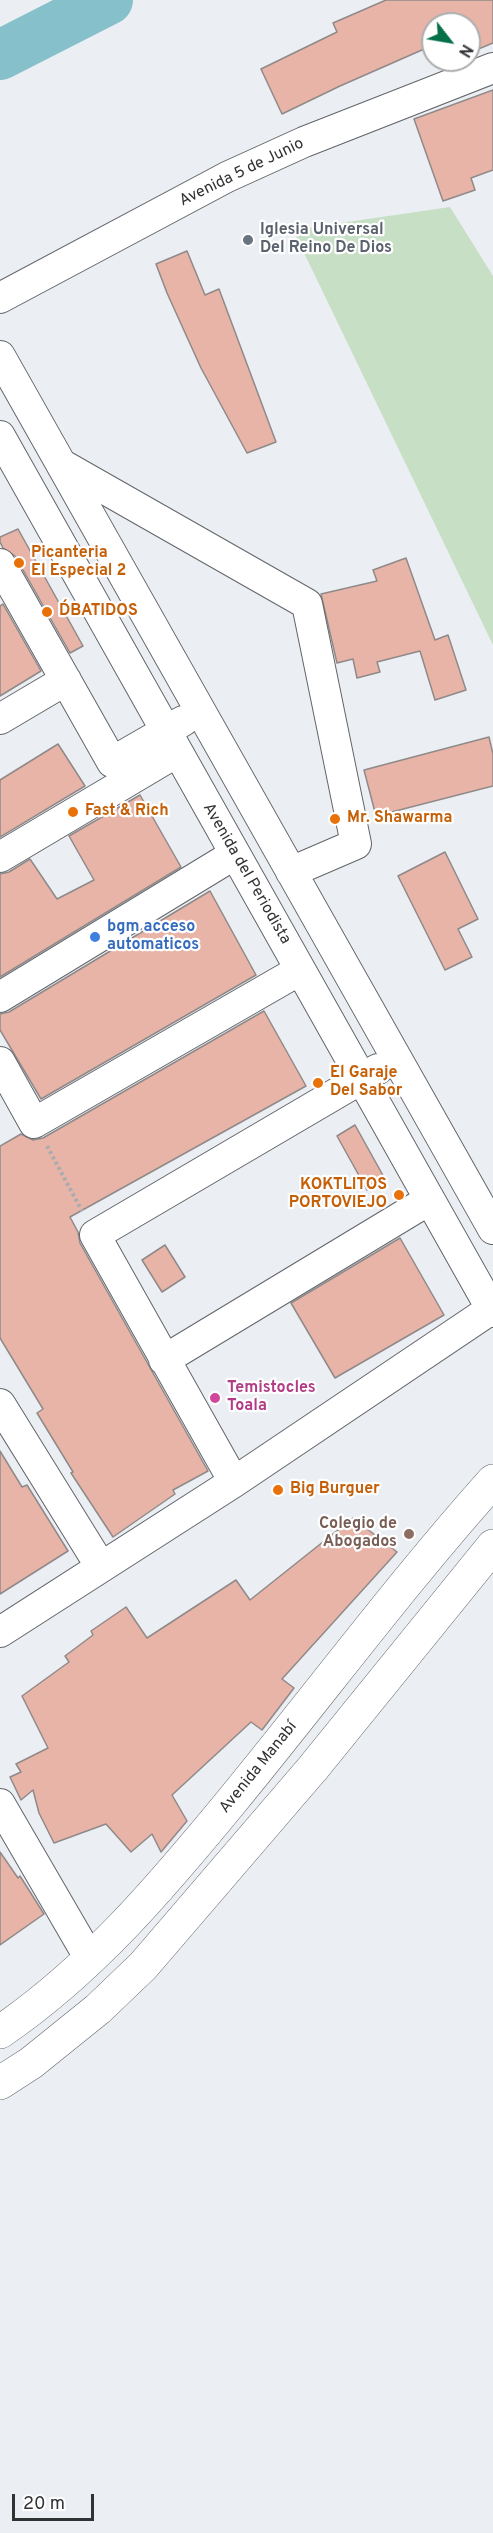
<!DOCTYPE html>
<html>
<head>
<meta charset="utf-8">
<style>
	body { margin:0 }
	#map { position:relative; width:493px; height:2533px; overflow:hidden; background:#ebeef3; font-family:Overpass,sans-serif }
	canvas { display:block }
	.north { position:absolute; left:421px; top:12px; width:60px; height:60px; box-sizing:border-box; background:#fff; border:2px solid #adadae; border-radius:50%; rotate:121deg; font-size:16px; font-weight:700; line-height:24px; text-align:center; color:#313234 }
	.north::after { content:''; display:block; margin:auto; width:21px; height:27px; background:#037048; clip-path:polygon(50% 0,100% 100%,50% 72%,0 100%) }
	.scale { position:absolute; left:12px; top:2494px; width:82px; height:27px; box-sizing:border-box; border:3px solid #313234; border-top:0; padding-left:8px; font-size:18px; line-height:21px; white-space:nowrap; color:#313234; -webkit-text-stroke:4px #fff; paint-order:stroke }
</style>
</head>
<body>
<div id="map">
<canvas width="493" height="2533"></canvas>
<div class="north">N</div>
<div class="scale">20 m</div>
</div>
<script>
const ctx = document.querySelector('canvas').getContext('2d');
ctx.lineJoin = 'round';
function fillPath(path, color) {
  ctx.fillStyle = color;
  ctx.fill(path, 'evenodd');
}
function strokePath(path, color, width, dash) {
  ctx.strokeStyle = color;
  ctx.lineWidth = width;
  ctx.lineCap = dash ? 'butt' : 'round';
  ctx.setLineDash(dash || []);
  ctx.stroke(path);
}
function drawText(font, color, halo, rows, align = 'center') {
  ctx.font = font + ' Overpass,sans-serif';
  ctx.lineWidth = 4.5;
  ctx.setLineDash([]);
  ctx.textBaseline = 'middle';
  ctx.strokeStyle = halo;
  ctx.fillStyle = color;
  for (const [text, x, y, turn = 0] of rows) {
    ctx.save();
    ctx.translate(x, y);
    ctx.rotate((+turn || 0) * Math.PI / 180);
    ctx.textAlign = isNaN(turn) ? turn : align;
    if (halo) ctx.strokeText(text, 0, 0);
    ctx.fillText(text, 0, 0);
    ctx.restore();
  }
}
fillPath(new Path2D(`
	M450 207 493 276V645L293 230Z`), '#c7dfc5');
strokePath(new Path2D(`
	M0 55 108 0`), '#86c1cb', 50);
const building = new Path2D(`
	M386 0H493V43L469 53V24H433V51L431 46 340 86 282 114 261 69 337 32 333 23Z
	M493 90V170L471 178 475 190 443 201 414 119Z
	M187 251 205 295 219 289 276 442 247 453 201 368 167 293 156 264Z
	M18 529 83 646 70 653 15 556 3 548 0 542V537Z
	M406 558 435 640 448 635 466 690 435 700 420 651 377 662 380 672 357 678 353 659 337 663 321 594 377 581 373 570Z
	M3 604 41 671 0 696V606Z
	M489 737 493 754V786L376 816 364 770Z
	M58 744 85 786 0 837V780Z
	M140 795 181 867 0 977V874L9 872 30 859 57 899 94 880 69 836Z
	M445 852 478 919 458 929 472 957 445 970 398 876Z
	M210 891 256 975 41 1099 0 1030V1014L9 1012Z
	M264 1011 306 1086 70 1217 78 1232 80 1243 208 1471 173 1490 175 1494 113 1537 71 1473 73 1472 37 1413 43 1409 0 1338V1146L21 1134 33 1140 43 1138Z
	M355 1125 385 1179 367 1190 337 1136Z
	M400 1238 444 1315 335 1378 291 1303Z
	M165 1245 185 1277 162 1292 142 1260Z
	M0 1451 22 1487 27 1485 68 1551 0 1594Z
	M353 1518 397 1552 282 1679 294 1688 262 1730 251 1722 172 1795 187 1821 161 1852 152 1834 131 1852 106 1824 54 1843 39 1813 33 1790 21 1800 10 1777 21 1772 16 1764 48 1748 22 1696 69 1662 65 1656 93 1635 91 1631 126 1607 147 1638 236 1580 250 1600Z
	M0 1852 18 1878 20 1876 44 1914 0 1945Z`);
fillPath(building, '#e8b4a8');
strokePath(building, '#8f8a89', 1.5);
const minor = new Path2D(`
	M0 298 227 177 304 142 493 68
	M0 356 493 1229
	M0 436 493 1312
	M61 464 307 604 356 844 291 872
	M0 564 112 762 183 721
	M0 719 66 680
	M0 857 177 752
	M0 997 235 854
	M0 1062 34 1123 300 970
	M164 1360 429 1200
	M0 1404 101 1567
	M234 1482 95 1235 378 1069
	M0 1632 234 1482 493 1308
	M0 1804 90 1959`);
const major = new Path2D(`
	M0 2032C91 1970 162 1886 231 1802 319 1695 401 1584 493 1481
	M0 2083 31 2063 98 2009 143 1966 313 1768 493 1546`);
strokePath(minor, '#626569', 32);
strokePath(major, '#626569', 34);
strokePath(new Path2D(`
	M47 1146 82 1211`), '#a9abaf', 4, [3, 3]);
strokePath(minor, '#fff', 30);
strokePath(major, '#fff', 33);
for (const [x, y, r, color] of [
	[248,240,6,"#6b7280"],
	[19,563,6,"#e8710a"],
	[47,612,6,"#e8710a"],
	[73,812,6,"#e8710a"],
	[335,819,6,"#e8710a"],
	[95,937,6,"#3f7fe0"],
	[318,1083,6,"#e8710a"],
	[399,1195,6,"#e8710a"],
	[215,1398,6,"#d1479c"],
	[278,1490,6,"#e8710a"],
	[409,1534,6,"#8d6e63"]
]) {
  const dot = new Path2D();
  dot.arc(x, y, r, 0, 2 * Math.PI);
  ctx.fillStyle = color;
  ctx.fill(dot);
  strokePath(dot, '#fff', 2);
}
drawText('16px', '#313234', '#fff', [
	["Avenida 5 de Junio",242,173,-26],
	["Avenida del Periodista",246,874,60],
	["Avenida Manabí",259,1768,-51]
]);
drawText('bold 16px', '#5b616d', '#fff', [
	["Iglesia Universal",260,231],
	["Del Reino De Dios",260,249]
], 'left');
drawText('bold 16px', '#c56008', '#fff', [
	["Picanteria",31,554],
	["El Especial 2",31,572],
	["D´BATIDOS",59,612],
	["Fast & Rich",85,812],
	["Mr. Shawarma",347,819],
	["El Garaje",330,1074],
	["Del Sabor",330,1092],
	["KOKTLITOS",387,1186,"right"],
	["PORTOVIEJO",387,1204,"right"],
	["Big Burguer",290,1490]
], 'left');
drawText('bold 16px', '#366cbe', '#fff', [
	["bgm acceso",107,928],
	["automaticos",107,946]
], 'left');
drawText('bold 16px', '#b23c85', '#fff', [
	["Temistocles",227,1389],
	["Toala",227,1407]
], 'left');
drawText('bold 16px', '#785e54', '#fff', [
	["Colegio de",397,1525],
	["Abogados",397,1543]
], 'right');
</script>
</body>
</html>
